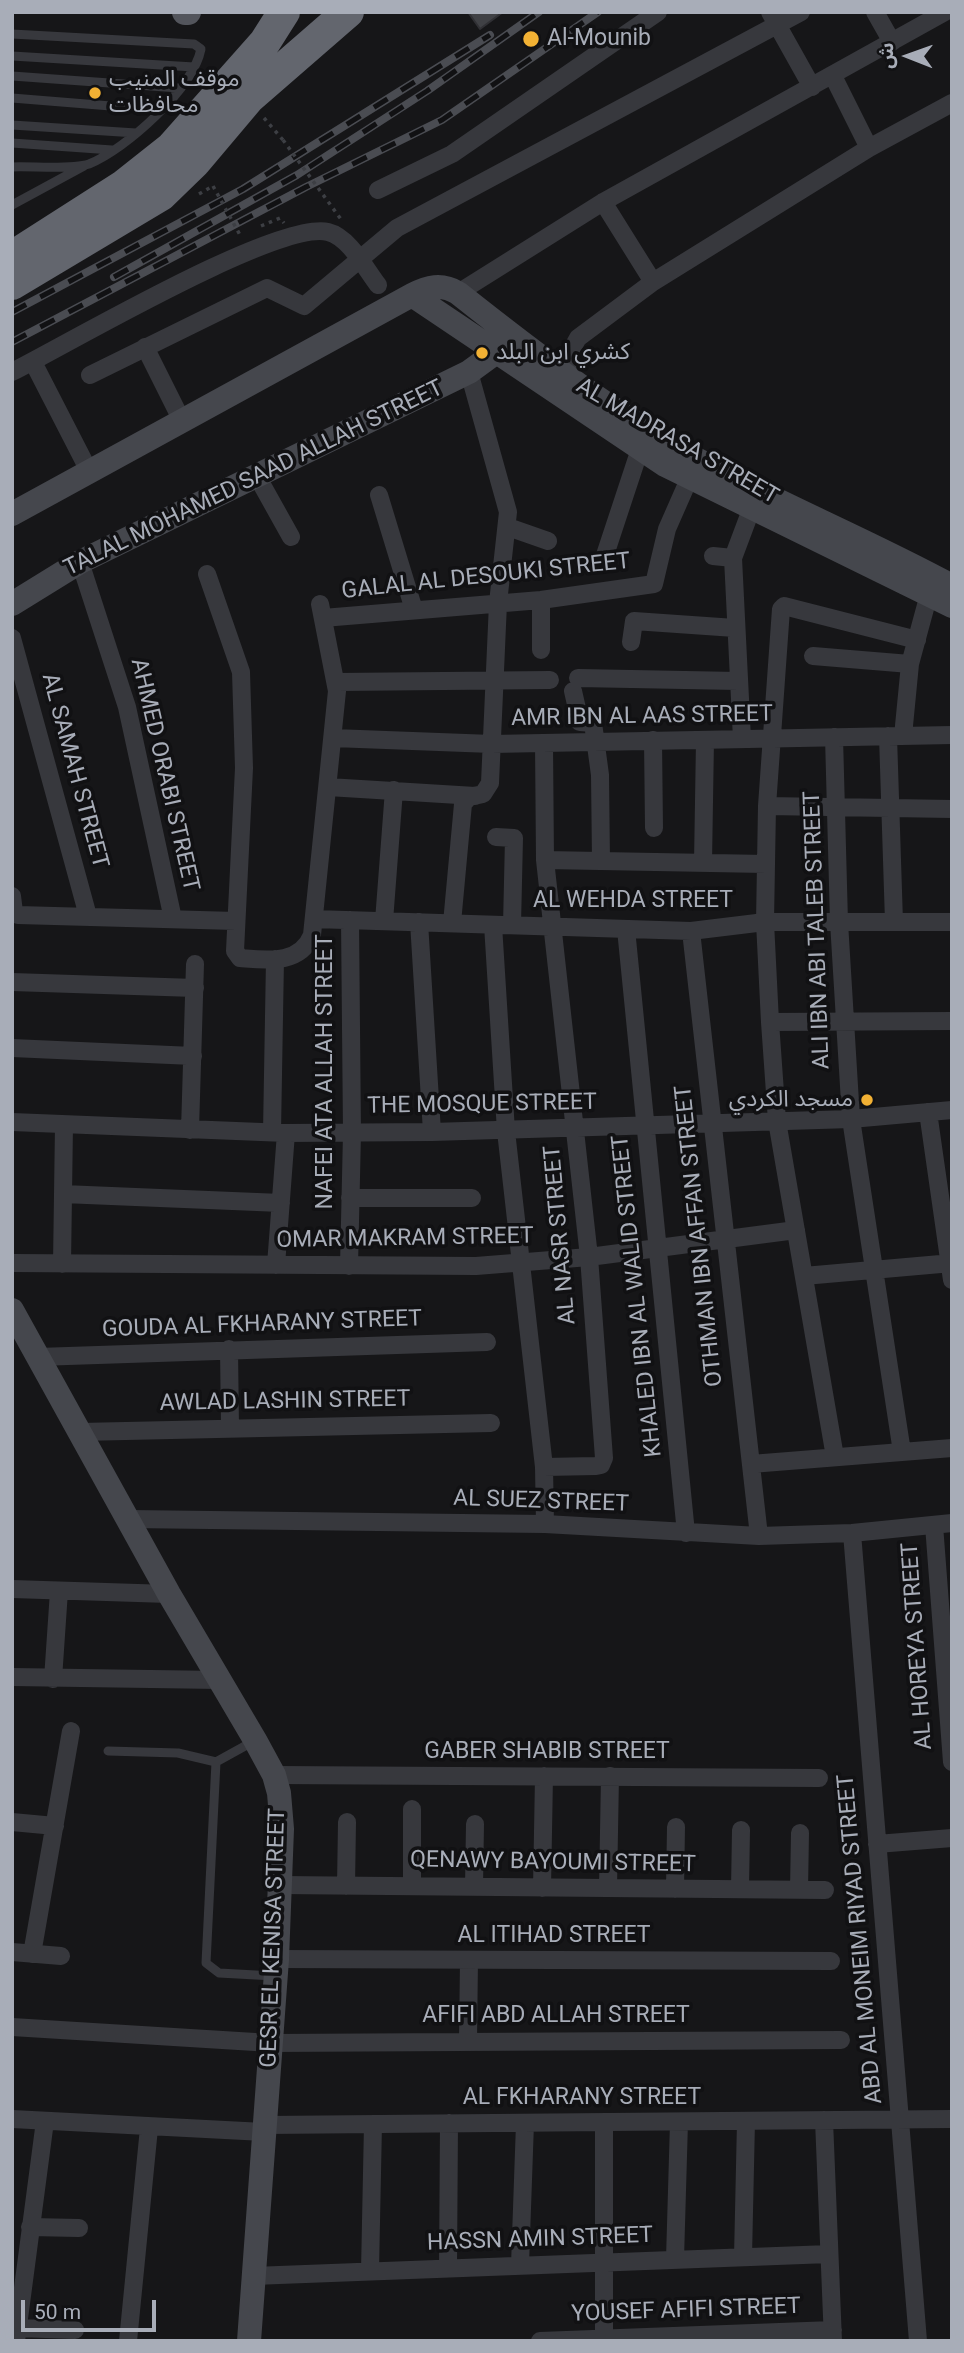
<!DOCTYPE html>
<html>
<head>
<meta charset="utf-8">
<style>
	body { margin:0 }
	#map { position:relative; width:964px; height:2353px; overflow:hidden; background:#161618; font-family:Roboto,"Noto Sans Arabic",sans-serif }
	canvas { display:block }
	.frame { position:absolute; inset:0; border:14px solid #a8adb8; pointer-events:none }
	.north { position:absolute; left:873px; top:21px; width:70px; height:70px; -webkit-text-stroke:5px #111113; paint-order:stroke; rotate:271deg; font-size:19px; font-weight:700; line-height:28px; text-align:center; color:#a8adb8 }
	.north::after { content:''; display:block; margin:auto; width:24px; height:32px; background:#a8adb8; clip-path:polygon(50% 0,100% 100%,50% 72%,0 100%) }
	.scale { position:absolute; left:21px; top:2300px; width:135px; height:32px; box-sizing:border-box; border:4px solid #a8adb8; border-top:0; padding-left:9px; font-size:21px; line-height:24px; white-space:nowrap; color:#a8adb8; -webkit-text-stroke:5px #111113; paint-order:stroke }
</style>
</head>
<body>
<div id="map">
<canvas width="964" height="2353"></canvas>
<div class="frame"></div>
<div class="north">ش</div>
<div class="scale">50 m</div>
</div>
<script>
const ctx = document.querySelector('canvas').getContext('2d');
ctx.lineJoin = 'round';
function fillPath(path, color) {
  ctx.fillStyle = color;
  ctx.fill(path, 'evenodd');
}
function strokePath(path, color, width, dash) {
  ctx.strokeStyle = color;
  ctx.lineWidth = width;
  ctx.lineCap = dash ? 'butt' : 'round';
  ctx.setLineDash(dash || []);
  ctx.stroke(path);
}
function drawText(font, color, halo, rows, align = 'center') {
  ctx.font = font + ' Roboto,"Noto Sans Arabic",sans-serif';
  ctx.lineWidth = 7;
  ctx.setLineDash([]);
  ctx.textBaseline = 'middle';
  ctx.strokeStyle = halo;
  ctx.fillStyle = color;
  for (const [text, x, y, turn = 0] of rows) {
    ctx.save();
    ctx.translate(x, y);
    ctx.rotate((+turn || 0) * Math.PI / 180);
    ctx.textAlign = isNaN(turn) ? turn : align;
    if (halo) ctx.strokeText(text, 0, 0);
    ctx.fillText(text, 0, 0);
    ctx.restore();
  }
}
const building = new Path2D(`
	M468 12H503L480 29Z`);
fillPath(building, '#404145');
strokePath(building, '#303034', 2);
strokePath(new Path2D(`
	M264 118 283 140
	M199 194 213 186
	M261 226 280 218 284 223`), '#3d3f44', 3.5, [3.5, 5]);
strokePath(new Path2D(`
	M12 34 194 44 201 49C193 89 126 149 89 164 71 170 32 166 12 167
	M12 56 194 67
	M12 76 179 88
	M12 98 160 110
	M12 125 136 133
	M12 143 112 150
	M12 205 84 166
	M108 1751 178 1753 216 1762 254 1741
	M216 1762 206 1963 219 1973 274 1976`), '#37383d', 9);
strokePath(new Path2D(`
	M770 12 812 87
	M875 12 892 42
	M833 76 869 148
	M378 190 452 154 658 12
	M603 202 653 282
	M458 293 603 202 945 12
	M145 347 182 421
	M33 362 89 471
	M12 372C68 344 278 220 328 232 349 237 365 268 378 285
	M90 375 267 288 304 306 397 228 801 12
	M567 382 568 356 578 338 653 282 869 148 952 103
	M257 476 291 537
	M379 495 414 610
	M508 527 548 541
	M713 556 733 558
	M604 558 640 449
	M80 562 127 707 173 919
	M207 574 241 672 244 768 235 951 240 958C267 960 300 965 312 935L337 691 320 604
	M541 600V650
	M323 618 541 600 654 584 667 529 689 479
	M12 638 88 916
	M631 642 634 621 735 628
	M813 656 910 664
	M578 678 738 681
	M337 682 550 680
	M573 691 580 722 593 723 600 775 601 861
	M888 736 894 922
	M903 736 910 664 929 594
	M834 737 839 922 851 1119 902 1452
	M333 738 492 744 952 735
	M742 739 733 558 751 510
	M653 740 654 828
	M328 787 475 796
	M767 806 952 809
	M496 837 514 838 512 925
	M545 860 766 864
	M703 863 705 740
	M12 896 14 912 18 915 236 921
	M314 919 691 931 765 922H952
	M384 921 394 790
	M419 922 432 1132
	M452 923 463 804 469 797 483 794 490 783 498 603 508 512 469 372
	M493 925 506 1131 544 1467 545 1524
	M626 929 686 1533
	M691 931 759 1536
	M12 982 195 988
	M770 1022 952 1021
	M12 1048 193 1056
	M928 1112 952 1280
	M12 1122 286 1133 432 1132 851 1119 952 1110
	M190 1130 195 964
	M272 1132 275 959
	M63 1194 281 1203
	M350 1198H472
	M12 1263 476 1266 589 1257 796 1230
	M62 1264 64 1125
	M276 1265 286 1133
	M349 1266 352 1133 350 920
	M804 1276 952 1263
	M229 1349 230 1427
	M38 1357 487 1342
	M80 1432 491 1423
	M835 1457 777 1121 770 1022 765 922 767 806 781 609 784 606 917 640
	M751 1464 952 1448
	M544 1467 596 1466 601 1465 604 1458 589 1257 545 860 544 744
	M128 1519 545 1524 759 1536 852 1533 952 1523
	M934 1525 952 1762
	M852 1533 918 2341
	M12 1589 169 1594
	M12 1677 220 1680
	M53 1679 59 1591
	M274 1775 819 1778
	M12 1822 55 1826
	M877 1844 952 1838
	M280 1885 825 1890
	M346 1886 347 1822
	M412 1886V1809
	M474 1887 475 1824
	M542 1888 544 1776
	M608 1888 610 1776
	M675 1889 676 1827
	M740 1889 741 1830
	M799 1890 800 1833
	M12 1952 61 1956
	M32 1954 71 1731
	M277 1959 831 1961
	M12 2027 271 2043 841 2040
	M468 2041 469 1960
	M12 2119 264 2132
	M824 2120 833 2341
	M265 2125 952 2119
	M30 2227 79 2228
	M743 2257 746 2121
	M675 2259 679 2122
	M520 2265 525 2123
	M448 2268 449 2123
	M370 2271 373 2124
	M253 2276 829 2254
	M17 2328 75 2330
	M16 2341 45 2121
	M128 2341 149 2128
	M540 2341 833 2330
	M604 2341V2122`), '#37383d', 18);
strokePath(new Path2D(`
	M412 295 665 465 952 606
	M12 514 412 295C428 287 441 283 458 293 535 354 612 413 698 460 781 505 869 541 952 586
	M12 604 80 562 469 372 495 353
	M12 1310 169 1594 255 1740 274 1775 279 1793 282 1829 277 1959 249 2341`), '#45474d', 24);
strokePath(new Path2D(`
	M185 12H188`), '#53555c', 26);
strokePath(new Path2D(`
	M12 257 123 186 171 148 265 42 284 12
	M12 284 161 195 195 162 249 98 348 12`), '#63666e', 32);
const rail = new Path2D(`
	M114 277 297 175 427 91 539 12
	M12 312 243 189 490 35
	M12 342 306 187 442 120 598 12`);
strokePath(rail, '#4a4c52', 8);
strokePath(rail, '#111113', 5, [16]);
strokePath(new Path2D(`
	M283 140 343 222
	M213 186 240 235`), '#3d3f44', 3.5, [3.5, 5]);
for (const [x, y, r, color] of [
	[531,39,9,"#f2b134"],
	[95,93,7,"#f2b134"],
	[482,353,7,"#f2b134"],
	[867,1100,7,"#f2b134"]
]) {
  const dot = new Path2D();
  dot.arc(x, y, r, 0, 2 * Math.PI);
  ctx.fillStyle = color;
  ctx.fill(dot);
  strokePath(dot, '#111113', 2.5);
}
drawText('23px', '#a8adb8', '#111113', [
	["Al-Mounib",547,39],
	["موقف المنيب",109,80],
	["محافظات",109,106],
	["كشري ابن البلد",496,353],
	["مسجد الكردي",853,1100,"right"]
], 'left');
drawText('23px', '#a8adb8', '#111113', [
	["AL MADRASA STREET",677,442,30],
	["TALAL MOHAMED SAAD ALLAH STREET",254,479,-26],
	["GALAL AL DESOUKI STREET",486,577,-6],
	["AMR IBN AL AAS STREET",642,717,-1],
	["AL SAMAH STREET",74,771,75],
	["AHMED ORABI STREET",164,775,77],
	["AL WEHDA STREET",633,901],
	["ALI IBN ABI TALEB STREET",818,930,-92],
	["NAFEI ATA ALLAH STREET",326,1072,-90],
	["THE MOSQUE STREET",482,1105,-1],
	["AL NASR STREET",561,1235,-95],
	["OTHMAN IBN AFFAN STREET",700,1236,-96],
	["OMAR MAKRAM STREET",405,1239,-1],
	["KHALED IBN AL WALID STREET",638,1296,-96],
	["GOUDA AL FKHARANY STREET",262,1325,-2],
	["AWLAD LASHIN STREET",285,1402,-1],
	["AL SUEZ STREET",541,1502,2],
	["AL HOREYA STREET",918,1646,-94],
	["GABER SHABIB STREET",547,1752],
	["QENAWY BAYOUMI STREET",553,1863,1],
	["AL ITIHAD STREET",554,1936],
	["GESR EL KENISA STREET",274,1938,-88],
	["ABD AL MONEIM RIYAD STREET",861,1939,-95],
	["AFIFI ABD ALLAH STREET",556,2016],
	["AL FKHARANY STREET",582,2098],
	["HASSN AMIN STREET",540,2240,-2],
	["YOUSEF AFIFI STREET",686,2311,-2]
]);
</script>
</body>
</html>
